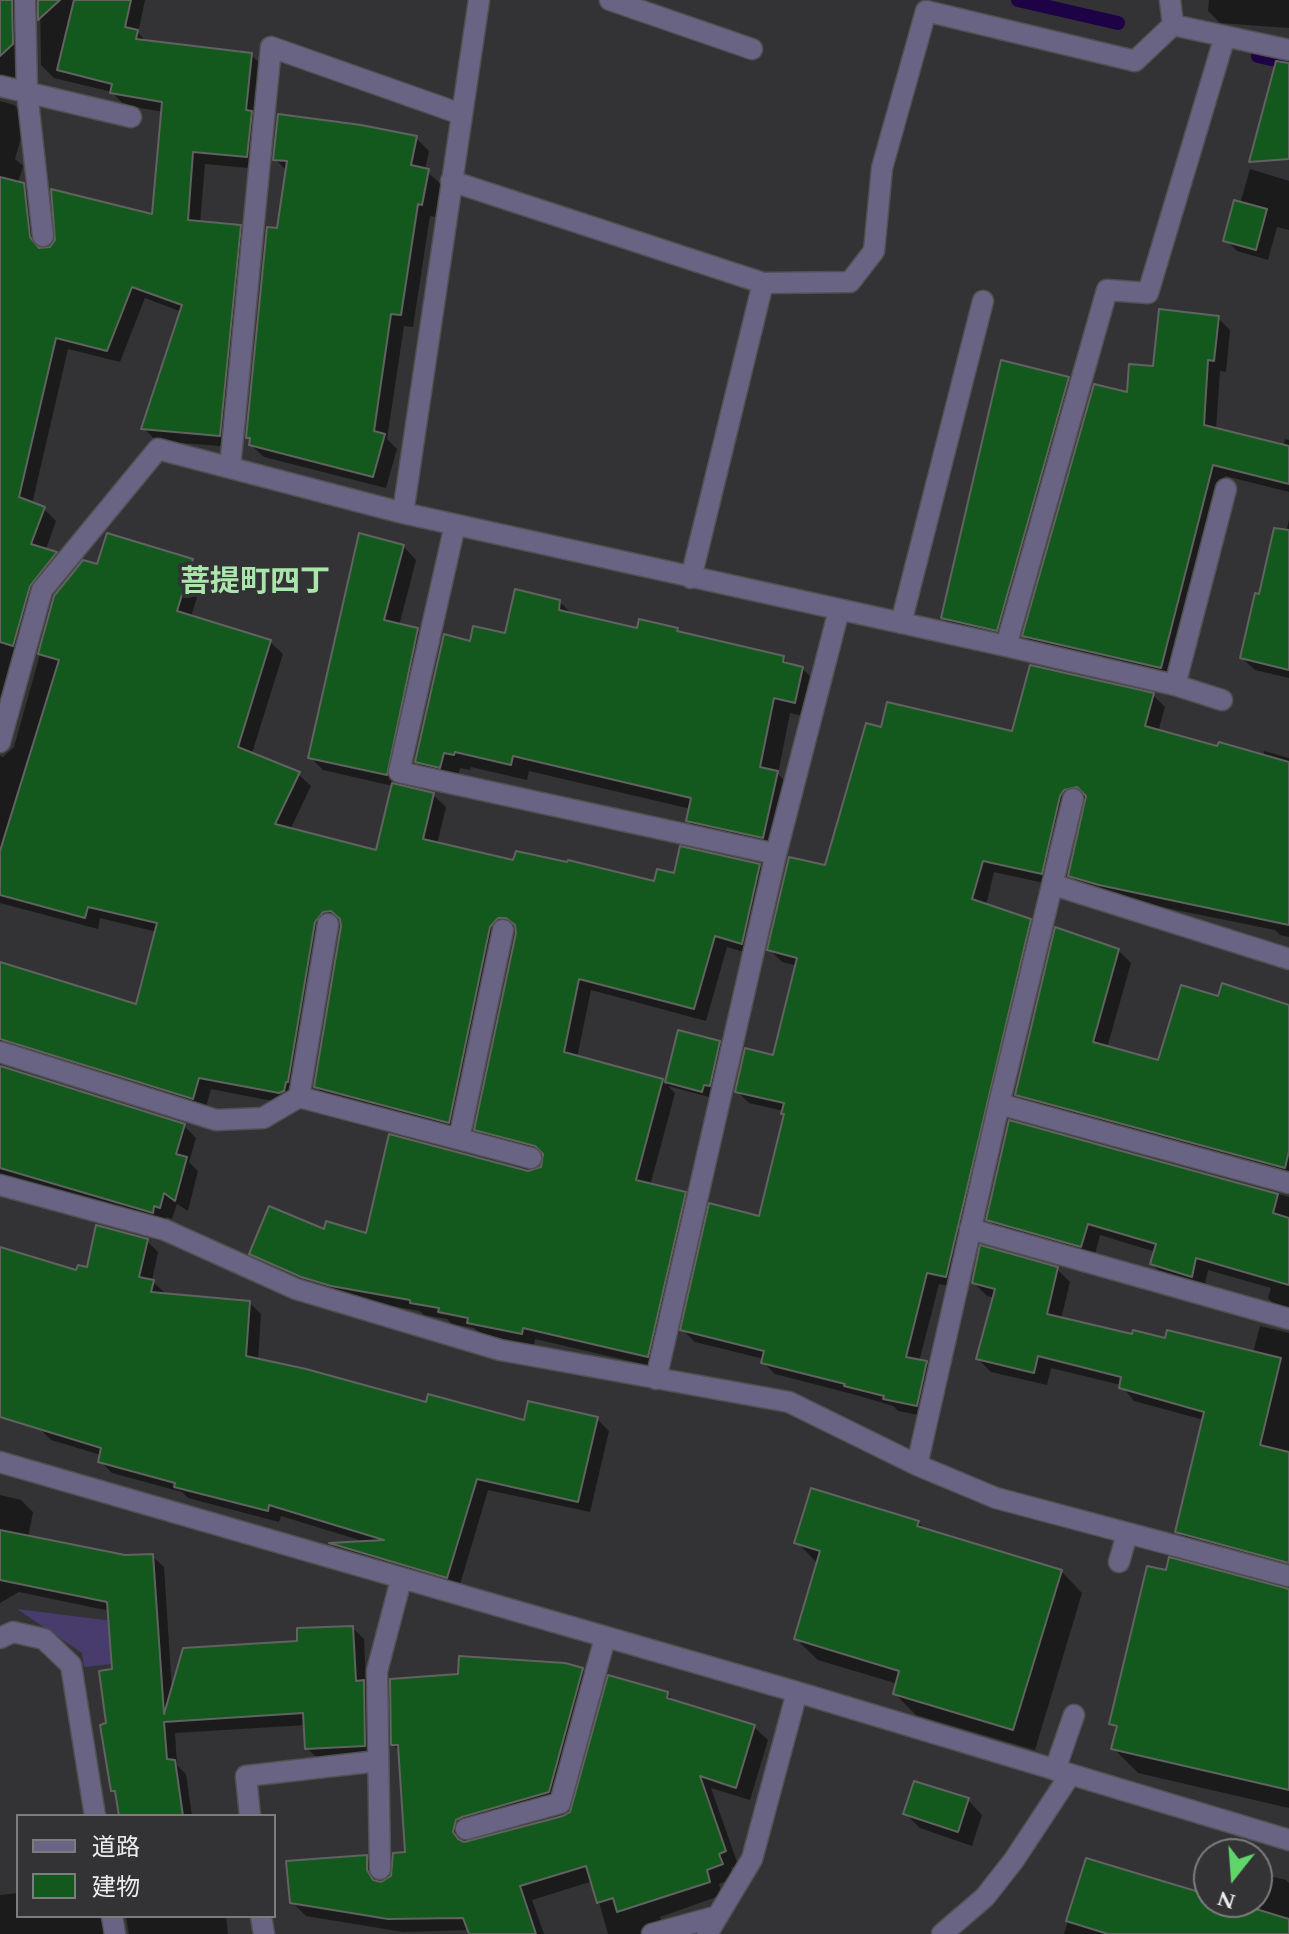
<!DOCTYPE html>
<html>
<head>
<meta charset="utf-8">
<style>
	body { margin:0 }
	#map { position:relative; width:1289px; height:1934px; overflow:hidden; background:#333335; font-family:Spectral,"Noto Sans JP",serif }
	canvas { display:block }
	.legend { position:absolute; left:16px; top:1814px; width:260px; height:104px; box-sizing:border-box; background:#333335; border:2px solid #7d7d7f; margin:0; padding:10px 14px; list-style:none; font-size:24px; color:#ececee }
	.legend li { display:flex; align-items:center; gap:16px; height:40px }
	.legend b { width:40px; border:2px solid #7d7d7f }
	.north { position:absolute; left:1193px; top:1838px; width:80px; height:80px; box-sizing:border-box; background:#333335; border:2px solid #7d7d7f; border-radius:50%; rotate:197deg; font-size:22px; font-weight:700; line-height:32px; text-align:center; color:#ececee }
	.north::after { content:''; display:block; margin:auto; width:28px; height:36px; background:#60d56a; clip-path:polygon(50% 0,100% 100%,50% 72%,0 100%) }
</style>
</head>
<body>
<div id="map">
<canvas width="1289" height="1934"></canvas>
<ul class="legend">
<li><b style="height:10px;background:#696484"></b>道路</li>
<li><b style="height:22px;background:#13581d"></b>建物</li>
</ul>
<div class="north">N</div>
</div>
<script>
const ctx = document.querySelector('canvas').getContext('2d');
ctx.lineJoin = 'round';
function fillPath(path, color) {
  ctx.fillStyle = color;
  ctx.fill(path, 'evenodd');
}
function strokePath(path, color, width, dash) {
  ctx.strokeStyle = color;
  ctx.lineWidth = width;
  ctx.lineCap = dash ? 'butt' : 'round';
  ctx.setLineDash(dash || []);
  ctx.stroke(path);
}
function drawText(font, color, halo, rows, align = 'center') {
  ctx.font = font + ' Spectral,"Noto Sans JP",serif';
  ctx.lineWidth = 8;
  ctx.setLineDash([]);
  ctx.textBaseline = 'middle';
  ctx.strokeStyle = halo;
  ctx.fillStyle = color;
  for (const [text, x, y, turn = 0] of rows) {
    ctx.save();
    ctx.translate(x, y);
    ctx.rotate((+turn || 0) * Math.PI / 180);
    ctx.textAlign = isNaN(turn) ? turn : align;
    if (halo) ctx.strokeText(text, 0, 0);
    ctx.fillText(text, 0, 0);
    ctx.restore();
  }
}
fillPath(new Path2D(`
	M17 1609 153 1626 157 1659 84 1667 82 1653Z`), '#473c6c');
fillPath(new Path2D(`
	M0 0H145L138 33 147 42 251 55 264 67 259 169 205 164 200 223 240 226 252 239 232 447 156 441 144 428 182 312 145 298 120 362 68 349 32 504 44 509 56 521 46 549 55 554 68 566 41 599 0 749V101L14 105 27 117 15 159 23 166 18 183 23 185 36 197 42 250 154 216 163 112 124 105 112 92 54 78 41 65 40 0 30 1 25 87 0 94Z
	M1209 0H1289V28L1220 23 1208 11Z
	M416 138 429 151 425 170 441 184 435 217 430 216 413 327 404 326 387 439 397 449 386 488 264 457 251 445 252 441 248 437 287 171 275 159Z
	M1250 169 1289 181V230L1277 227 1268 260 1237 251 1226 240 1240 204Z
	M1218 318 1230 330 1226 372 1220 371 1216 430 1283 447 1285 439 1289 440V492L1225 476 1173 679 1037 648 1024 636 1129 395 1155 368Z
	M1068 379 1079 391 1008 641 955 629 943 618Z
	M1289 520V678L1255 670 1242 658 1261 597 1274 582Z
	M403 546 416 560 399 626 417 630 430 644 400 787 433 795 446 807 437 844 515 863 656 883 676 876 759 866 772 878 754 955 727 947 706 1021 591 990 577 1058 662 1081 666 1085 680 1032 719 1043 726 1050 716 1092 711 1090 709 1097 668 1086 675 1093 650 1186 685 1193 697 1206 660 1368 535 1339 534 1345 482 1335 474 1328 452 1324 447 1319 424 1315 420 1311 346 1298 315 1289 264 1266 252 1253 325 1231 368 1235 542 1168 545 1156 489 1141 476 1129 517 929 511 930 461 1134 328 1099 316 1087 342 923 335 924 293 1105 211 1089 205 1110 3 1055 0 1066V964L138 1007 157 932 100 918 98 929 0 903V756L3 757 14 747 56 597 98 567 192 561 204 574 191 617 270 642 283 654 252 753 298 774 311 786 290 830 377 853 393 786 323 770 310 757Z
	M559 601 573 615 639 630 677 629 682 635 783 658 791 666 802 668 818 685 811 718 790 713 778 774 793 789 779 853 705 837 688 821 691 809 529 771 527 780 471 767 470 770 460 768 456 783 433 778 417 761 472 643 507 636Z
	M1153 695 1165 707 1158 732 1219 748 1263 756 1264 751 1289 758V937L1280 935 1275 930 1112 897 1082 887 1070 875 1087 799 1081 798 1053 885 994 872 986 906 1029 921 1042 933 958 1288 939 1284 919 1362 926 1363 938 1375 929 1417 898 1411 893 1406 856 1395 775 1374 763 1362 764 1359 695 1342 683 1330 761 1218 786 1116 784 1111 749 1103 737 1091 776 1058 798 966 782 962 770 950 826 868 882 729 1013 733Z
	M1118 950 1131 963 1107 1048 1159 1062 1289 1021V1178L1030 1107 1017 1094Z
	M0 1068 184 1126 196 1138 189 1162 198 1171 188 1211 177 1204 172 1219 167 1217 165 1224 0 1175Z
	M1010 1123 1289 1197V1314L1281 1311 1268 1298 1271 1288 1208 1270 1204 1289 1165 1277 1152 1264 1156 1252 1100 1235 1094 1258 1001 1232 988 1219Z
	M146 1240 158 1252 152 1281 165 1293 250 1303 261 1314 258 1360 427 1405 525 1422 597 1419 609 1431 590 1512 488 1490 459 1588 343 1555 333 1545 369 1543 281 1516 279 1522 188 1498 182 1492 112 1473 100 1461 101 1455 51 1440 39 1428 0 1412V1249L78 1273Z
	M1057 1269 1070 1282 1061 1319 1133 1336 1253 1353 1260 1326 1289 1333V1572L1190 1545 1177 1532 1204 1420 1134 1401 1121 1385 1051 1368 1047 1385 991 1372 978 1359 994 1298 987 1296 974 1283Z
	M0 1495 21 1500 33 1512 28 1538 125 1557 152 1556 164 1567 172 1691 299 1643 353 1628 364 1639 366 1685 375 1694 376 1758 319 1760 307 1748 306 1725 175 1733 177 1765 186 1774 192 1816H121L118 1796 113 1790 108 1725 114 1671 110 1611 19 1592 0 1603Z
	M918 1522 927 1531 1061 1571 1082 1593 1035 1750 916 1715 895 1694 898 1684 818 1660 796 1639 818 1564 797 1542Z
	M1289 1590V1808L1138 1773 1113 1748 1118 1730 1111 1723Z
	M582 1670 596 1683 562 1806 471 1832 466 1843 564 1817 571 1813 667 1694 676 1703 754 1727 768 1740 750 1800 711 1788 738 1865 731 1868 735 1878 719 1884 722 1895 660 1917 666 1934H608L593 1881 532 1900 544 1934H472L470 1930 403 1932 306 1916 292 1902 366 1857 379 1870 380 1885 393 1877 407 1853 401 1752 393 1745Z
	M968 1800 982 1815 972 1846 920 1828 905 1813Z
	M1087 1860 1209 1897V1902H1226L1241 1906 1242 1902H1257V1873L1286 1880 1289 1883V1934H1064Z
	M18 1893V1916H120L112 1934H0V1895Z
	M126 1916H226L228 1934H129Z`), '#0007');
strokePath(new Path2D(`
	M1018 0 1118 23
	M1258 56 1289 63`), '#1d0246', 14);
const building = new Path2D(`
	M0 0H12L13 44 0 56Z
	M38 0H60L38 20Z
	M74 0H131L125 27 138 30 136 39 252 53 246 110 252 111 247 157 193 152 188 220 241 225 220 436 141 429 182 305 132 287 107 351 56 338 19 497 45 507 31 544 57 552 30 586 13 646 0 642V177L24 183 30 237 39 248 50 247 55 240 51 189 152 214 162 102 110 93 112 84 57 70Z
	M1276 61 1289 63V159L1249 162Z
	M278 114 361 125 417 136 411 165 429 169 422 205 418 204 401 315 391 314 374 431 385 434 373 477 249 445 250 438H246L267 227 277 228 287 161 273 160Z
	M1234 200 1267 209 1256 250 1223 241Z
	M1159 309 1219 316 1214 361 1208 360 1204 425 1289 446V484L1213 465 1161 668 1022 636 1094 384 1127 392 1129 364 1153 366Z
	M1001 360 1069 377 997 631 941 618Z
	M1274 528 1289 530V670L1240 658 1255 593 1259 594Z
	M107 533 193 559 177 611 271 640 238 747 300 772 275 824 376 850 392 783 434 793 423 839 513 860 516 851 567 862 568 860 654 881 657 869 674 873 680 846 760 864 742 944 715 936 694 1009 579 979 564 1052 663 1079 636 1180 686 1192 648 1357 523 1328 522 1334 467 1323 468 1318 438 1312 439 1308 410 1303V1300L331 1286 301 1277 249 1254 269 1206 324 1229 326 1221 366 1233 389 1134 528 1171 541 1167 543 1154 535 1146 474 1130 516 933 515 925 506 918H498L490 927 449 1123 314 1087 341 926 340 919 331 911 323 912 315 922 288 1082H286L284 1091 279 1093 199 1078 193 1099 0 1039V962L136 1004 157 923 88 907 85 918 0 895V851L59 660 38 654 54 596 83 560 97 564Z
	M359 533 404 545 384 620 418 628 387 775 308 758Z
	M515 589 560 600 559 610 637 628 639 619 678 628 677 631 784 656 783 662 803 667 795 703 774 698 760 767 778 771 763 838 686 821 691 798 513 756 511 765 455 752 454 755 444 753 440 768 415 762 444 634 470 641 473 626 505 633Z
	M1030 665 1154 693 1145 726 1217 746 1219 742 1289 762V925L1099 885 1068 876 1086 796 1077 787 1064 790 1060 796 1042 874 983 861 972 899 1031 919 946 1277 927 1273 906 1357 927 1361 917 1406 883 1399 884 1396 844 1386 845 1384 761 1363 764 1351 680 1330 709 1203 759 1216 784 1114H781L784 1103 735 1092 745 1048 773 1055 797 958 767 950 789 857 825 865 866 723 881 727 887 702 1012 731Z
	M1055 927 1119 949 1093 1042 1158 1060 1181 985 1218 996 1222 983 1289 1005V1151L1285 1168 1015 1095Z
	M678 1030 720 1041 710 1086 704 1085 702 1092 665 1082Z
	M0 1066 185 1124 176 1154 187 1157 175 1201 164 1193 160 1208 154 1206 153 1213 0 1168Z
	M1009 1120 1278 1194 1273 1213 1289 1218V1285L1196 1258 1192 1277 1150 1264 1156 1244 1088 1224 1081 1247 986 1220Z
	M96 1225 148 1239 139 1277 154 1280 151 1292 250 1301 246 1356 306 1369 426 1402 428 1394 524 1420 528 1401 598 1417 578 1502 477 1479 447 1578 329 1543 384 1540 269 1505 268 1511 174 1487 175 1483 98 1462 101 1448 0 1417V1247L76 1270 78 1265 87 1267Z
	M980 1245 1058 1267 1047 1314 1132 1334 1133 1330 1165 1338 1167 1330 1281 1358 1260 1445 1289 1452V1563L1175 1532 1204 1412 1119 1388 1121 1377 1038 1356 1034 1373 976 1359 995 1289 972 1283Z
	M811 1488 919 1521 917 1526 1062 1570 1013 1730 893 1694 899 1671 794 1639 820 1551 794 1543Z
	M0 1530 125 1555 153 1554 164 1714 183 1648 297 1641V1628L353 1626 356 1681 364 1680 365 1746 305 1749 303 1713 164 1722 167 1759 175 1760 183 1816H119L115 1791H111L100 1725 106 1723 99 1671 112 1669 107 1602 0 1580Z
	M1169 1557 1289 1589V1790L1111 1749 1117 1726 1109 1724 1147 1566 1166 1570Z
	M459 1656 565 1663 583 1668 549 1792 462 1817 456 1820 453 1832 458 1839 464 1842 563 1816 570 1812 608 1675 668 1692 667 1698 755 1725 736 1788 700 1776 726 1851 719 1854 723 1864 707 1870 710 1882 617 1912 613 1898 597 1903 586 1866 520 1886 536 1934H469L463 1918 388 1919 290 1903 286 1861 367 1855V1870L373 1880 381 1882 391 1876 393 1853 405 1852 398 1745H391L390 1679 458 1674Z
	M914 1781 969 1798 958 1832 903 1814Z
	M1086 1858 1209 1895V1902H1233L1289 1919V1934H1108L1066 1921Z`);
fillPath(building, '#13581d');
strokePath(building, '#616361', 2);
const minor = new Path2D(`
	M25 0 27 92 43 236
	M610 0 752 49
	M1173 25 1289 50
	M0 86 131 117
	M451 181 763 283
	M230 467 271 47 461 114
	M403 513 479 0
	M455 525 399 772 776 854
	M691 578 763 283 850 282 874 251 882 168 926 11 1135 61 1173 25 1170 0
	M901 623 983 301
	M1006 646 1107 290 1148 293 1225 36
	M1175 685 1226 489
	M0 742 42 590 158 449 403 513 1006 646 1175 685 1222 700
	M1054 885 1289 959
	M0 1052 216 1120 263 1118 299 1097 531 1158
	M299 1097 328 924
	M999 1104 1289 1183
	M459 1139 503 930
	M0 1185 165 1230 296 1289 500 1350 789 1402 917 1465 996 1498 1289 1576
	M970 1229 1289 1319
	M656 1379 776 854 839 610
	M0 1462 797 1692 1289 1840
	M917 1465 999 1104 1073 799
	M1119 1562 1127 1534
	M0 1638 13 1632 44 1639 71 1665 95 1816
	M1055 1770 1074 1715
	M250 1816 246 1776 378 1761
	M466 1829 560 1803 605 1638
	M380 1869 377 1671 401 1580
	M112 1916 115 1934
	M261 1916 264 1934
	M652 1934 718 1916
	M707 1934 752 1859 797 1692
	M942 1934 985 1897 1014 1860 1070 1775`);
strokePath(minor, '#515153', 23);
strokePath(minor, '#696484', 20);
drawText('bold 30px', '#aae6ab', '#333335', [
	["菩提町四丁",255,585]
]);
</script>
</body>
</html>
